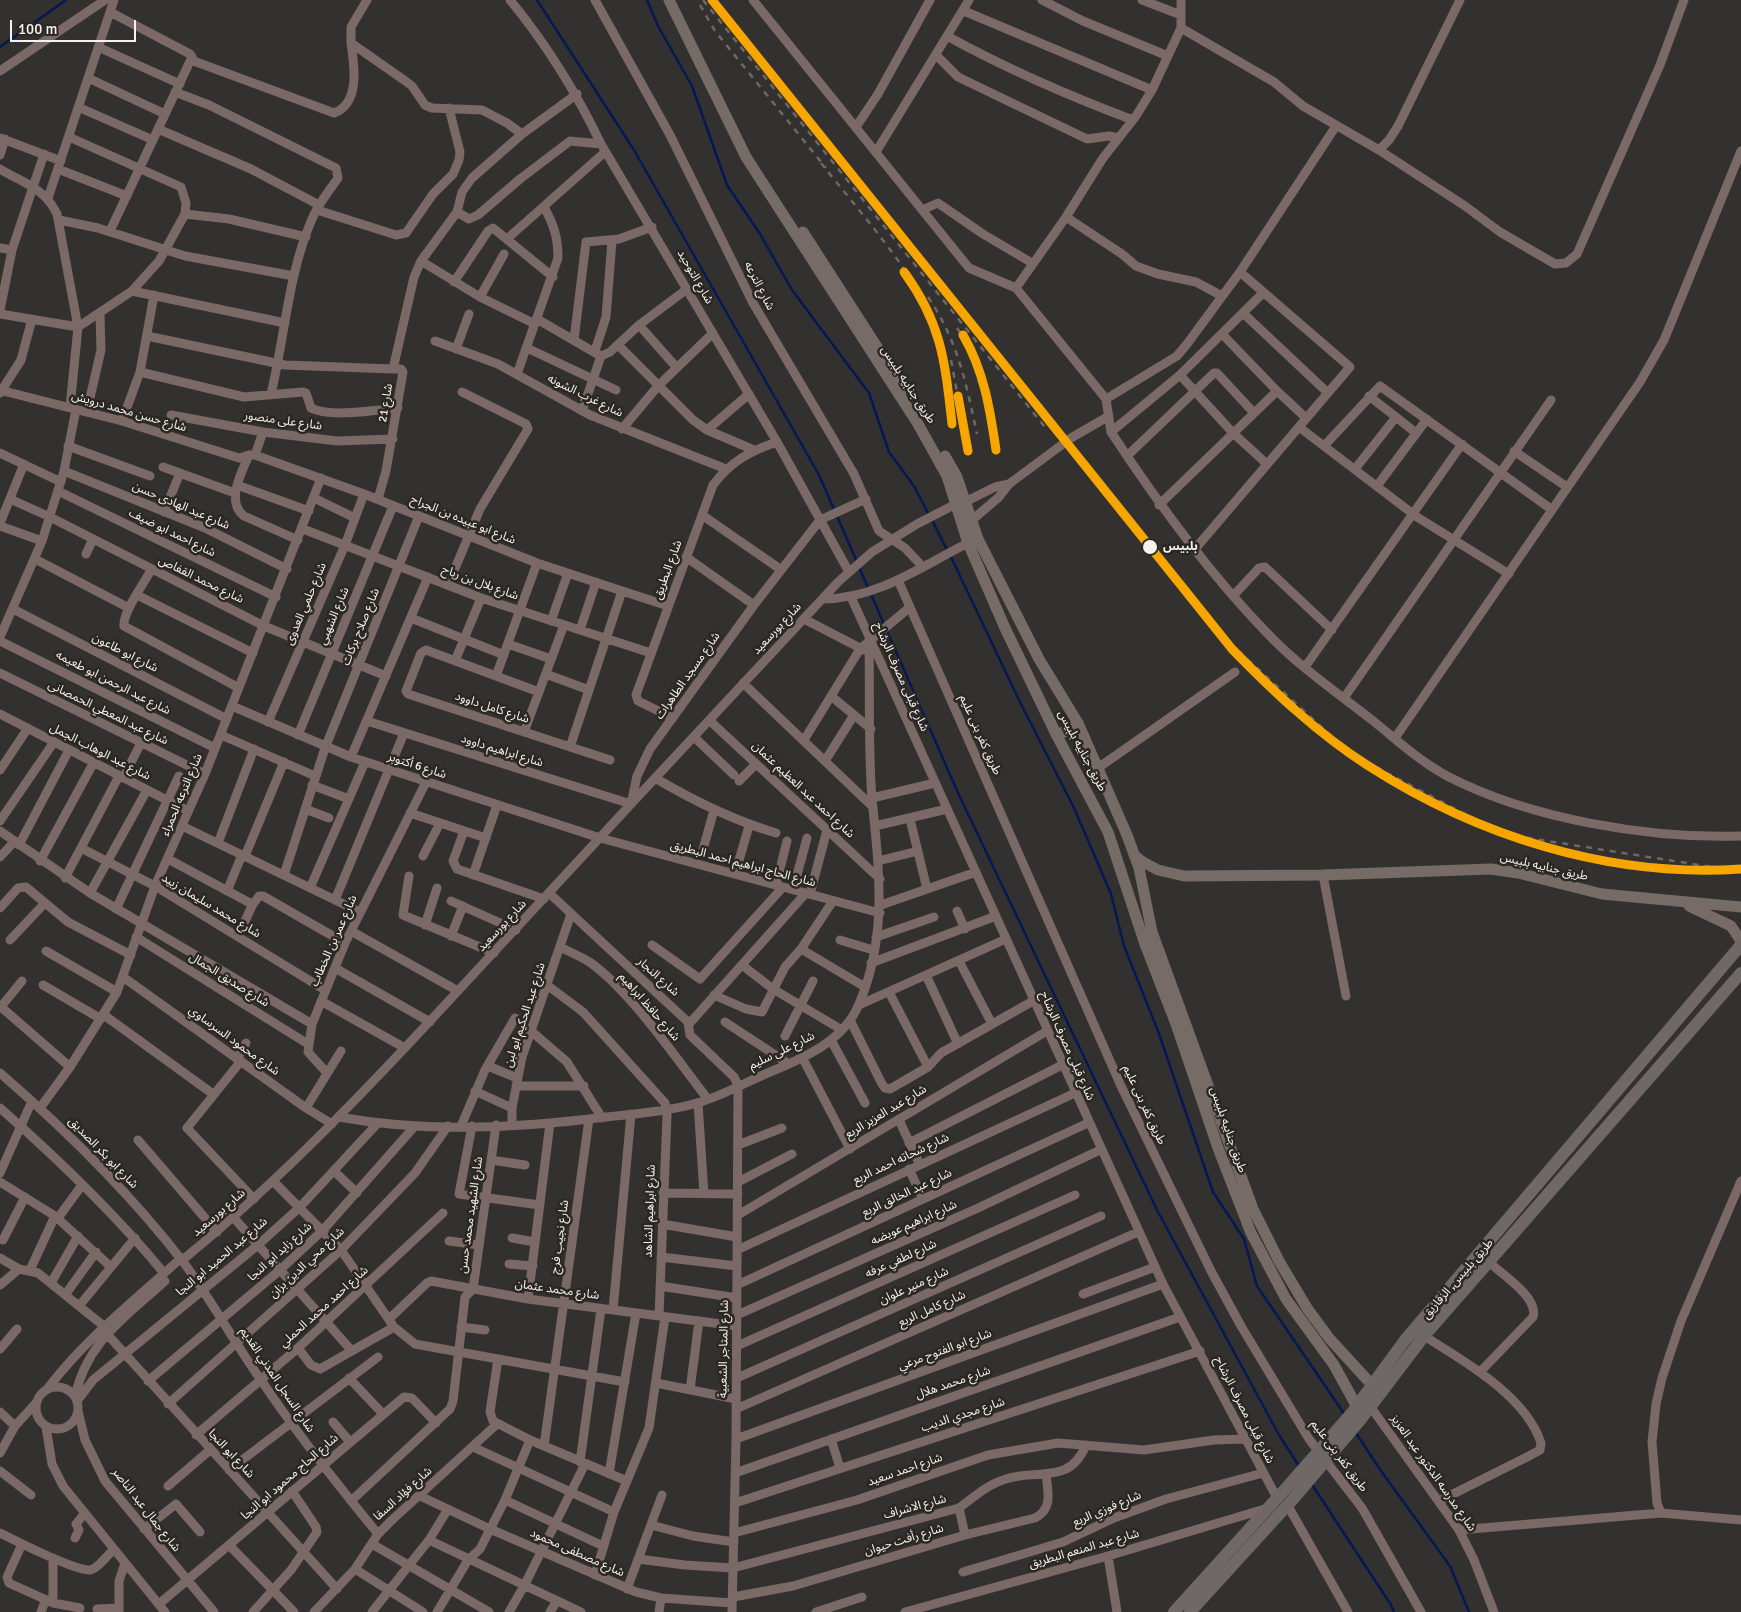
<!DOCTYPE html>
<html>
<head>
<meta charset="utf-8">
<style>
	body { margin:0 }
	#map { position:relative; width:1741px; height:1612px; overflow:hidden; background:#33312f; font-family:Signika,sans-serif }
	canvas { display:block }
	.scale { position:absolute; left:10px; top:20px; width:126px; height:22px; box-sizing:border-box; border:2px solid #f5f2ef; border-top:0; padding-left:6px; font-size:15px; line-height:18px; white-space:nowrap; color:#f5f2ef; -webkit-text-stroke:4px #2b2723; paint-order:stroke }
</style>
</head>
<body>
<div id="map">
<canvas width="1741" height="1612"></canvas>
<div class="scale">100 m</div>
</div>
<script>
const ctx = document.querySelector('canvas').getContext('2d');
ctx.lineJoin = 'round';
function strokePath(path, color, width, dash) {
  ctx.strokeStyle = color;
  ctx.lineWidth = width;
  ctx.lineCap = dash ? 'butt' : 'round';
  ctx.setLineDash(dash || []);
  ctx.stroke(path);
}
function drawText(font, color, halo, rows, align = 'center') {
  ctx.font = font + ' Signika,"Noto Sans Arabic",sans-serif';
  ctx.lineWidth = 5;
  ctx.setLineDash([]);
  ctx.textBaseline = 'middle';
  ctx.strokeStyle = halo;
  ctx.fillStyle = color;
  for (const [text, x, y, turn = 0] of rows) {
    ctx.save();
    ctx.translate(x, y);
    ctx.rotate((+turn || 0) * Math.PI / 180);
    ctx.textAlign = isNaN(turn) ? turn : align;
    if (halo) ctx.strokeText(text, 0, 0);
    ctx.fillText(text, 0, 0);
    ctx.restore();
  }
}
strokePath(new Path2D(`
	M537 0 634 150 819 475 857 562
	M647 0 658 26 692 86 727 185 760 234 792 290 869 393 889 452 914 486 929 515
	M0 47 66 0
	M932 520 947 550
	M950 555 1019 700 1074 808 1111 894 1124 946 1158 1031 1213 1192 1244 1239 1257 1286 1345 1415
	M859 567 958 793 1157 1210 1279 1435 1299 1466
	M1356 1433 1381 1471 1450 1566 1469 1612
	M1311 1483 1391 1605 1394 1612`), '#051856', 2.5);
strokePath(new Path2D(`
	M510 0C547 45 576 92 601 144L777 442 849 572
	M595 0 670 135 753 303 854 474 879 531 905 548 923 567
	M753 0 969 268 1016 288 1066 217 1103 158 1136 116 1152 90 1181 28V0
	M1042 0 1083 21 1168 56
	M1142 0 1181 15
	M964 11 1152 90
	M110 12 190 54 192 57 110 231
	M1181 28 1274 82 1303 106 1379 150 1465 206 1500 232 1555 264 1566 263 1577 254 1660 65 1684 0
	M947 36C1007 69 1069 96 1133 120
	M351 43V27L367 0
	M98 47 180 84
	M936 55 958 77 1087 139 1109 136 1119 138
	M191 60 334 113C361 103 354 64 351 43L404 80 412 86 425 105 432 108 482 110 507 123 522 134
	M0 71 105 0
	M88 78 165 114
	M175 92 209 105 336 168 338 178C329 191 318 204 312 219 288 274 285 336 271 394
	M78 107 153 140
	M856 127 878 94 930 0
	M158 129 251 169 319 205
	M0 138 61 161
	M1379 150 1389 140 1398 126 1460 0
	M876 152 969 0
	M0 155 5 139
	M0 169C23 183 45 188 57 214L78 327 70 407
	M58 169 127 196
	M48 198 114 0
	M317 210 396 235 406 233 433 194 453 174 459 160 460 152 449 108
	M922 210 938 203 983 234 1032 263
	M457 212 469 219 478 215 520 179 570 141 601 144
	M185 214 229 219 306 237
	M1066 217 1122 254 1136 266 1158 274 1196 282 1222 296
	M59 220 98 228 185 256 294 276
	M508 238 605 152
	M0 248 12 250
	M421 261 480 297 535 324
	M454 282 488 231 493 228 553 277
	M1016 288 1106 399 1111 432 1180 375 1263 293
	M132 291 285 323
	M154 295 140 372 244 397 303 392 306 393 311 408C330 418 376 410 398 408
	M480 297 504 254
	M0 310 12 250 44 154
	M0 314 78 327 132 291 159 261 185 214 186 203 181 187 69 137
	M1244 314 1328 393
	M537 319 599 355
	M639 325 677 368
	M1223 335 1277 391 1306 418
	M147 336 285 365 393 369
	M574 340 586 242 619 239 652 227
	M435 341 498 364 590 415 726 469
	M618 345 693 420 707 430 754 450
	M527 348 616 390
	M456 349 469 314
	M595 351 606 317 612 241
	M517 374 558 258C558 238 554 225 544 207
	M1180 375 1233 433 1267 464
	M0 390 122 421 239 458 249 455
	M0 393 21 360 32 319
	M1106 399 1177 356 1187 344 1240 272 1336 126
	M87 411 101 350 100 314
	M582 411 601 356 610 352 639 325 687 289
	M171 415 263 432 337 441 393 439
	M1396 417 1416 433
	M122 421 140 372
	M1299 427 1417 517 1509 574
	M622 429 658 386 713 333
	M707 430 749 394
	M1111 432C1157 502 1207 571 1266 632 1297 665 1336 692 1372 720 1397 740 1420 762 1449 777 1531 819 1649 839 1741 836
	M68 446 150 476
	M1324 446 1380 386 1551 509
	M1514 451 1567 487
	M0 453 61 482
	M249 455H255L364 494 537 563 668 606
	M249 455C242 472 225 501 244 516L298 540
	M255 455 263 432
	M1127 456 1214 373H1217L1254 413
	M163 467 235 493
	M1355 469 1396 417 1369 396
	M64 471 205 528 287 569
	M237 485 309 511
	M1377 486 1427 419
	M58 491 276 597
	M314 498 355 518
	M10 499 50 517 264 626 386 676
	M378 499 386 471 403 372 401 369H393L414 277 421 261 457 212 462 192 472 178 522 134 577 94
	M965 502 995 487 1009 484
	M1159 505 1277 391
	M164 512 180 473
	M702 515 780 569
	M971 521 999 497 1009 484 1071 438 1109 416
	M0 523 24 464
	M0 526 42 541
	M303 529 481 598 651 653
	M1195 549 1350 367 1240 272
	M86 554 93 539
	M686 557 754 605
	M35 559 129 608
	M151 570C145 582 122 613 124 626L239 688
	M898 580 1121 1086 1211 1271 1241 1326 1309 1439 1362 1508 1421 1612
	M448 585 480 509 528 429 526 424 462 392
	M137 595 253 653
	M1233 596 1259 568 1265 567 1332 630
	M851 597 1163 1284 1277 1498
	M823 599C877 599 922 566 968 543
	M13 609 227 719
	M411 618 504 655
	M804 619 864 650
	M551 621 568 573
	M580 630 596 582
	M0 637 42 541 64 471 76 409
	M0 641 215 748
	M508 644 551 659
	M455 661 481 598
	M1305 667 1462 444
	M0 673 205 774
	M546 674 589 690
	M496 676 537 563
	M743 683 873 807
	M539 692 426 650 421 653 406 691 408 694 610 760
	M831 696 871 729
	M1344 698 1551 400
	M232 706 351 757 600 838 880 913
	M0 714 188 811
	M673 718 638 701 636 695 713 485C730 462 750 451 777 442
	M709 720 880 879
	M367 721 631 804 637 776 650 749 754 605 820 520 866 499
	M268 722 345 545 364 494
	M524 732 564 625
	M221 735 315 776
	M298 735 393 506
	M694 737 734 775
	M1395 738 1640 382 1664 340 1741 151
	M804 740 860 649 910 607
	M570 747 622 591
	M351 757 428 577
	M825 761 854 715
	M1098 768 1235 672
	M0 770 28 728
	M123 778 141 743
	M655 778C694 801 732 820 776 833
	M739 781 756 764
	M312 785 349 799
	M872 798 935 783
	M305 809 329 818
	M410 813 486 838
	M910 819 927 889
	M0 821 54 742
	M182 826 360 912
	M875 826 947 809
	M0 831 90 893 312 1024
	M464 831 453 861 457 869 544 899
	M218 843 254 749
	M19 845 69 750
	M81 848 155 886 325 990
	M702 853 714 810
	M245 856 284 762
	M423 856 440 823
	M0 857 14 842
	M168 859 250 903H254L259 896H263L345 943
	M40 861 94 762
	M878 861 918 851
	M735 874 749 826
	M284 875 325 748 419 516
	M473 875 497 805
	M1323 875 1346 996
	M409 876 403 915 494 953
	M65 878 119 776
	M776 885 787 841
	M310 888 365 762
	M793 890 807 838
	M227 891 242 855
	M90 893 147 790
	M549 893 688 1022 690 1035 734 1077 738 1085 736 1439 732 1612
	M810 894 827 830
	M335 900 404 733
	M451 901 516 930
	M881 905 976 872
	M0 908 18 888 26 887 68 922 131 955
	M116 909 179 776
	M957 911 965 929
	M245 921 253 904
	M425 925 437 888
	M351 931 458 991
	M451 936 463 906
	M136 937 308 1044
	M876 937 934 917
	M10 940 44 904
	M840 940 873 950
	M652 945 700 979 783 887
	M560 947C570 952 582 957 591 963 632 993 675 1057 707 1098
	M801 949 865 987
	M46 951 117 992
	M959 961 992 1024
	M871 963 996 916
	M742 965 773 989 842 1030
	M335 968 430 1022
	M926 975 958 1044
	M123 977 306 1108 332 1124
	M43 985 101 1019
	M547 985 583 1012 665 1103 667 1116 659 1316
	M889 992 928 1067
	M714 995 746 1009 762 1012 785 967 801 949 833 901
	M321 1001 405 1048
	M859 1005 1006 939
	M1 1007 70 1067
	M0 1008 22 981
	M104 1015 213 1094
	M850 1020 882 1084 885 1088 890 1089 928 1067 941 1053 1033 1001
	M725 1022 789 1064
	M689 1024 806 893
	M531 1031 567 1062 602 1118
	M785 1036 813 981
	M831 1040 865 1103
	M802 1057 850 1149
	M237 1059 246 1043
	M241 1061 187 1128 254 1199
	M488 1066 517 1078
	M0 1073C67 1131 130 1193 184 1263 212 1301 234 1342 261 1380 297 1434 337 1484 378 1534
	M327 1073 308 1052 312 1024 345 943 426 782
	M516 1086H584
	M475 1091 512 1108
	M698 1103 704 1194
	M0 1108C58 1159 115 1214 164 1273
	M40 1108 70 1067 117 992 155 886 205 774 321 478
	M306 1108 341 1051
	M339 1117C426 1133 518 1128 606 1117 635 1114 670 1111 697 1103 722 1096 746 1082 770 1072 804 1058 844 1041 859 1004 888 936 879 869 872 799 868 747 870 693 869 641
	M899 1120 920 1165
	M512 1125V1108L522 1057 571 914
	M461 1126 485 1070 515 1018
	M472 1126 459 1194 540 1205
	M138 1140 217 1232
	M909 1143 1062 1065
	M738 1145 782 1128
	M491 1160 525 1165
	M909 1169 923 1199
	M334 1171 357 1193
	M0 1173 32 1101
	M0 1182 55 1216 111 1267
	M274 1182 341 1250 394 1327 415 1344 625 1382
	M738 1182 792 1154
	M663 1193 738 1194
	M738 1215 1047 1031
	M58 1218 82 1185
	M234 1218 352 1351
	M662 1224 737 1237
	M512 1238 535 1242
	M3 1240 25 1197
	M449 1241 479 1245
	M737 1250 1075 1093
	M661 1257 737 1266
	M0 1258 19 1269 38 1273 105 1327
	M509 1264 533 1266
	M30 1270 55 1216
	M51 1283 78 1236
	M0 1285 19 1269
	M737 1285 1088 1123
	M660 1286 737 1298
	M1083 1294 1155 1267
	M65 1295 96 1252
	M528 1299 550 1123
	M79 1306 135 1238
	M613 1310 631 1114
	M737 1315 978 1208 1100 1150
	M389 1319 427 1283 431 1281 528 1299 737 1326
	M461 1327 485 1330
	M107 1334 337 1589
	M1424 1336C1464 1361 1526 1396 1541 1443L1540 1450 1527 1457 1439 1501
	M737 1346 1075 1195
	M298 1348 311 1365 320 1369 394 1327
	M0 1349 17 1329
	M498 1359 490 1412 493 1421 530 1440 627 1481
	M1480 1372 1533 1317C1539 1298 1503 1275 1490 1263
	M349 1378 383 1414
	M737 1378 1101 1216
	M148 1381 280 1270 323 1230 414 1127
	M656 1383 736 1399
	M36 1408a21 21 0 1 1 42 0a21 21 0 1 1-42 0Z
	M48 1388C85 1339 135 1300 180 1259L186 1257C284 1177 370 1086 456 993 583 856 710 718 838 582L872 552 917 524 956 504
	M690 1390 699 1321
	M75 1397C87 1341 125 1318 165 1281
	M77 1401 93 1380 258 1245 300 1207 377 1124
	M168 1404 341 1250 415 1173 448 1126
	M1370 1406 1459 1530 1474 1560 1494 1612
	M736 1409 1138 1232
	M78 1411 85 1440 105 1481 214 1612
	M0 1412 15 1426
	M333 1422 350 1442
	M46 1427 52 1464 63 1486 165 1612
	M196 1435 298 1348 443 1213
	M736 1439 1163 1284
	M831 1439 840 1468
	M544 1446 589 1119
	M473 1447 614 1512
	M0 1453 15 1426 36 1403
	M580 1462 601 1309
	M229 1470 378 1357
	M0 1471 31 1495
	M735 1473 1180 1317
	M609 1474 636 1313
	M168 1486 210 1450
	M420 1496 490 1529 636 1592 661 1598 732 1603
	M505 1500 603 1546
	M351 1501 450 1409 453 1401 465 1297 473 1289 496 1125
	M735 1503 1200 1351
	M1288 1506 1348 1612
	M959 1508 965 1535
	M1661 1513 1657 1503 1652 1442 1656 1404 1662 1378 1681 1321 1741 1181
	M651 1525 693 1536 734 1542
	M144 1529 176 1504 200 1532
	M1459 1530 1661 1513 1741 1520
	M0 1533C16 1541 75 1571 90 1570 97 1569 108 1555 113 1550
	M734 1533 857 1500 988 1455 1058 1443 1144 1450 1214 1440 1246 1439
	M75 1538 79 1530 76 1524 84 1514
	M429 1540 581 1612
	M22 1544 7 1577 9 1583 53 1603 80 1608
	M372 1544 489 1612
	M230 1546 294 1612
	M1108 1556 1117 1612
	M638 1559 685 1565 733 1568 959 1508C974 1497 988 1484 1006 1479 1038 1468 1069 1486 1086 1445
	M355 1569 423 1612
	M963 1572 1063 1542 1114 1518 1166 1499 1263 1473
	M595 1575 614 1512 649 1428 665 1317
	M627 1589 662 1495
	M733 1597 793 1586 965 1535 1035 1518C1053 1509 1048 1492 1046 1475
	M159 1604 404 1397 412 1398 436 1423
	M97 1609 119 1608
	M41 1612 44 1604 53 1597V1558
	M119 1612V1581L125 1563
	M253 1612 291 1570 317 1532 316 1527 292 1491
	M314 1612 355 1569 378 1534 392 1520 497 1424
	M372 1612 429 1540 448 1509
	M437 1612 468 1560 480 1549 505 1500 530 1440
	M509 1612 524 1586 585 1464
	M550 1612 557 1601
	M659 1612 661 1598
	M816 1612 862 1597
	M905 1612 1108 1556 1268 1508`), '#7a6966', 9);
strokePath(new Path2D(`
	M669 0 746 157 918 424 947 476 968 543 1005 628 1057 736 1108 832 1145 944 1176 1024 1218 1148 1251 1233 1286 1299 1334 1365 1356 1405
	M803 232 904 389
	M945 456 957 477 978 539 1039 659 1078 723 1127 835 1139 868 1152 932 1253 1209 1279 1261 1307 1308 1329 1338 1372 1385
	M1057 736 1078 723
	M1134 855 1143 862 1158 870 1184 876 1323 875 1491 869 1518 873 1602 894 1741 907
	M1689 906 1731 926 1741 941`), '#776b67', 11);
strokePath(new Path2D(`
	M1351 1414 1405 1340 1741 945
	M1361 1419 1424 1336 1741 973
	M1174 1612 1288 1486
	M1190 1612 1294 1498`), '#6f6866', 12);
strokePath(new Path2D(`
	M703 0 1048 431
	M700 5 715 31 826 168
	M821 163C857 209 921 279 938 333 947 362 949 393 952 424
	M928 297C958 341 966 383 977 434
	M957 328C983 364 990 406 996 450
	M951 360 968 451
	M1221 635 1351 754 1503 834 1731 870 1741 867`), '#6f6765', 2.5, [6, 6]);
strokePath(new Path2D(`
	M1288 1486 1351 1414
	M1294 1498 1361 1419`), '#6f6866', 12);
strokePath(new Path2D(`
	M712 0 1232 649C1273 691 1317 733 1367 765 1477 836 1609 878 1741 869
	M904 272C942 324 945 362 952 424
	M963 335C984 371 990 409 996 450
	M958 396 968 451`), '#f7a600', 9);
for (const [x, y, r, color] of [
	[1150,547,8,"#f5f2ef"]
]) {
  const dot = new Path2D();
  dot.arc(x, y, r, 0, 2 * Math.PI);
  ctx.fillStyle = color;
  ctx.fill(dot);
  strokePath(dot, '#2b2723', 2);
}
drawText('12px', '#f5f2ef', '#2b2723', [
	["شارع التوحيد",695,277,60],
	["شارع الترعه",759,286,63],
	["طريق جنابيه بلبيس",908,385,57],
	["شارع غرب الشونه",585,396,26],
	["شارع 21",386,403,-81],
	["شارع حسن محمد درويش",129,412,16],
	["شارع على منصور",283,421,8],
	["شارع عبد الهادى حسن",181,506,23],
	["شارع ابو عبيده بن الجراح",463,520,22],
	["شارع احمد ابو ضيف",172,533,26],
	["شارع البطريق",668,570,-70],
	["شارع محمد القفاص",201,580,26],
	["شارع بلال بن رباح",480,583,20],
	["شارع حلمي العدوى",306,604,-67],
	["شارع الشهبي",334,616,-67],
	["شارع صلاح بركات",361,627,-68],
	["شارع بورسعيد",777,629,-47],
	["شارع ابو طاعون",125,653,27],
	["شارع مسجد الطاهرات",688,676,-55],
	["شارع قبلى مصرف الرشاح",901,677,66],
	["شارع عبد الرحمن ابو طعيمه",113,683,27],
	["شارع كامل داوود",492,708,18],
	["شارع عبد المعطي الحمصانى",108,713,26],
	["طريق كفر بنى عليم",980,735,66],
	["شارع ابراهيم داوود",502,751,17],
	["طريق جنابيه بلبيس",1082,751,62],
	["شارع عبد الوهاب الجمل",100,752,27],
	["شارع 6 أكتوبر",417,766,18],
	["شارع احمد عبد العظيم عثمان",803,790,43],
	["شارع الترعه الحمراء",182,795,-67],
	["شارع الحاج ابراهيم احمد البطريق",743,864,15],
	["طريق جنابيه بلبيس",1544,867,13],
	["شارع محمد سليمان زبيد",211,906,31],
	["شارع بورسعيد",502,926,-47],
	["شارع عمر بن الخطاب",334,941,-66],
	["شارع النجار",658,977,42],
	["شارع صديق الجمال",229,980,32],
	["شارع حافظ ابراهيم",649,1007,49],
	["شارع عبد الحكيم ابو لبن",525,1015,-72],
	["شارع محمود السرساوي",234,1041,36],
	["شارع قبلى مصرف الرشاح",1067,1046,66],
	["شارع على سليم",782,1051,-26],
	["طريق كفر بنى عليم",1144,1105,65],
	["شارع عبد العزيز الربع",886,1112,-31],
	["طريق جنابيه بلبيس",1228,1130,71],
	["شارع ابو بكر الصديق",103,1153,46],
	["شارع شحاته احمد الربع",901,1159,-25],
	["شارع عبد الخالق الربع",907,1193,-25],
	["شارع ابراهيم الشاهد",650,1211,-88],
	["شارع بورسعيد",219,1213,-41],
	["شارع الشهيد محمد حسن",471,1215,-82],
	["شارع ابراهيم عويضه",914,1223,-24],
	["شارع نجيب فرج",560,1237,-82],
	["شارع زايد ابو النجا",280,1252,-42],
	["شارع عبد الحميد ابو النجا",222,1257,-40],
	["شارع لطفي عرفه",901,1259,-24],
	["شارع محي الدين بزان",307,1263,-43],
	["طريق بلبيس, الزقازيق",1458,1279,-49],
	["شارع منير علوان",914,1286,-24],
	["شارع محمد عثمان",557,1290,8],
	["شارع احمد محمد الحملي",324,1307,-42],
	["شارع كامل الربع",932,1309,-24],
	["شارع المتاجر الشعبية",724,1349,-89],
	["شارع ابو الفتوح مرعي",945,1350,-20],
	["شارع السجل المدني القديم",277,1380,56],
	["شارع محمد هلال",953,1383,-19],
	["شارع قبلى مصرف الرشاح",1244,1410,63],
	["شارع مجدي الديب",963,1415,-18],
	["شارع ابو النجا",231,1454,47],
	["طريق كفر بنى عليم",1339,1456,53],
	["شارع احمد سعيد",905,1470,-19],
	["شارع مدرسه الدكتور عبد العزيز",1433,1473,55],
	["شارع الحاج محمود ابو النجا",290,1477,-41],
	["شارع فؤاد السقا",403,1494,-42],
	["شارع الاشراف",915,1507,-15],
	["شارع فوزي الربع",1107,1509,-23],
	["شارع جمال عبد الناصر",146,1510,52],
	["شارع رأفت حيوان",904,1540,-17],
	["شارع عبد المنعم البطريق",1084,1549,-16],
	["شارع مصطفى محمود",577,1553,24]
]);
drawText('bold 12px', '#f5f2ef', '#2b2723', [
	["بلبيس",1163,547]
], 'left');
</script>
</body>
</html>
